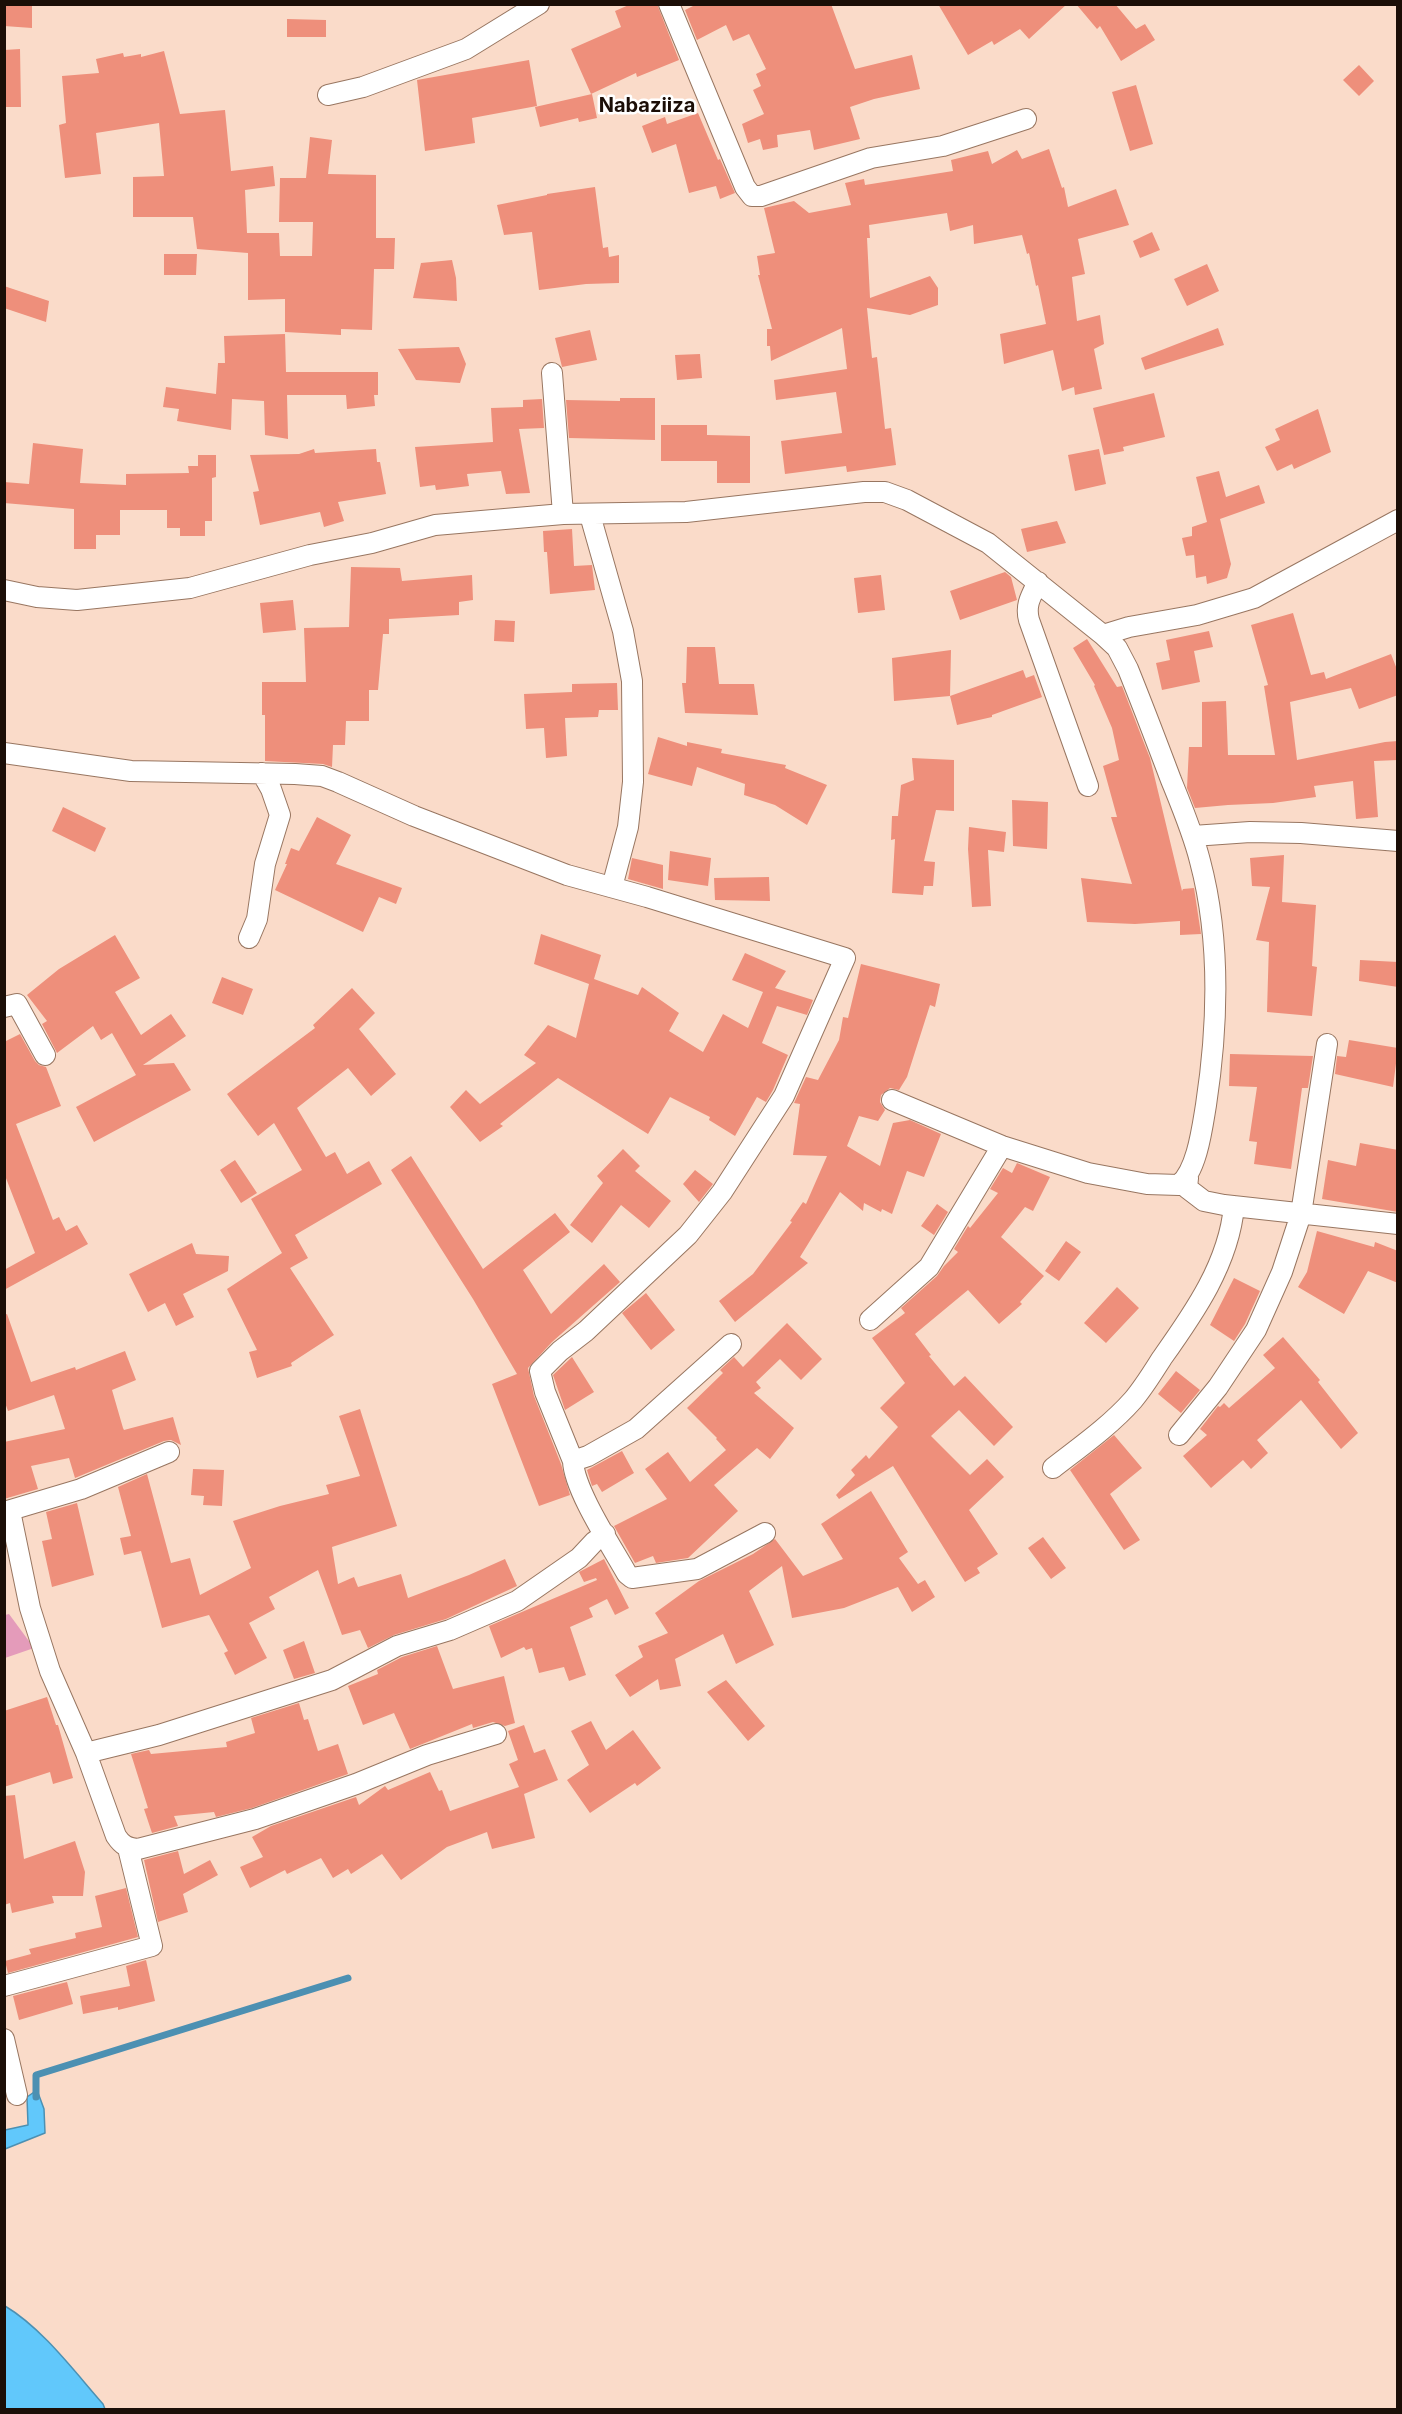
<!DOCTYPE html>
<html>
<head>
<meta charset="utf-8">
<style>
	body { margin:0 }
	#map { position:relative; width:1402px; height:2414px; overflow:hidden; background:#fadbc9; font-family:Inter,sans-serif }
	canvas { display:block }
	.frame { position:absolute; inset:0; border:6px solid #1b0e07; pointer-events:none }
</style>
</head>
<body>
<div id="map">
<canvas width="1402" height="2414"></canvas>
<div class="frame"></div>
</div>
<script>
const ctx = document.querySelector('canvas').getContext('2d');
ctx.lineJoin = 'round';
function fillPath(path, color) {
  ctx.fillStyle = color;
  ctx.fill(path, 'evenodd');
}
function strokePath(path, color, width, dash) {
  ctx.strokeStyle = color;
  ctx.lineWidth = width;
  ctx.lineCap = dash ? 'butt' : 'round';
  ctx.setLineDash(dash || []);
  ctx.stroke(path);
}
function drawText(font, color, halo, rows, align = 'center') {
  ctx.font = font + ' Inter,sans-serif';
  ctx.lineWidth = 5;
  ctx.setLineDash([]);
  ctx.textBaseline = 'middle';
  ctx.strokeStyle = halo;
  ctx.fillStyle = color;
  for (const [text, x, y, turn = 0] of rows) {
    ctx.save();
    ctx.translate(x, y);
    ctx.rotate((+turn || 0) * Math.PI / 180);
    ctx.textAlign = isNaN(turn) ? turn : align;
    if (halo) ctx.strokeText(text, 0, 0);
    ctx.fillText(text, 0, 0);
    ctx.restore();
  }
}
fillPath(new Path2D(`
	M9 1614 34 1648 5 1658V1615Z`), '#e49bba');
const water = new Path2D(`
	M37 2090 44 2109 45 2133 5 2149V2130L28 2125 27 2097Z
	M5 2306C42 2328 74 2371 103 2404L105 2409H5Z`);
fillPath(water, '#61c8fb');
strokePath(water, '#4c90b2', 1.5);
strokePath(new Path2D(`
	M36 2097V2075L348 1978`), '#4c90b2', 7);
fillPath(new Path2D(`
	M4 4H32V28L4 26Z
	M631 4H657L679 60 637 77 636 73 591 94 571 49 621 27 615 11Z
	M697 4H831L855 69 912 55 920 89 874 99 850 107 860 139 814 150 810 130 777 135 778 147 763 150 760 139 748 143 742 124 764 114 753 90 761 86 756 74 766 69 749 34 733 41 726 25 697 40 685 10Z
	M938 4H1067L1029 39 1020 29 994 45 992 41 968 55Z
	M1076 4H1115L1136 29 1145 24 1155 40 1121 61 1100 26 1097 29Z
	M287 19 326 20V37H287Z
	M20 49 21 107H4V50Z
	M164 51 180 114 225 110 231 171 273 166 275 186 245 190 247 233H279L280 256H312L313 222H279L280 178H306L310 137 332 140 328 174 376 175V238H395L394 269H374L372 330 341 329V335L285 332V299L248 300V253L197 249 193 217H133V177L164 176 159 123 96 133 101 174 65 178 59 125 66 123 62 76 99 73 96 59 123 53 124 57 141 54V57Z
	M529 60 537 106 472 118 475 143 425 151 417 80Z
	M1359 65 1374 81 1359 96 1343 80Z
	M1136 85 1153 144 1130 151 1112 92Z
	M592 94 597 118 579 122 578 118 540 127 535 107Z
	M698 113 718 160 720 159 735 193 720 199 716 186 689 193 676 144 652 153 642 126 665 117 667 124Z
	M1049 149 1062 188 1064 187 1068 207 1116 189 1129 225 1078 239 1085 274 1072 277 1077 321 1100 315 1104 344 1094 349 1102 389 1075 395 1074 387 1062 391 1053 350 1004 364 1000 334 1046 324 1038 285 1036 286 1029 253 1027 254 1022 235 974 244 973 225 950 231 947 213 869 225 870 238H867L870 298 930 276 938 288V305L910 315 867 308 872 358 877 357 885 429 891 428 896 465 847 472 846 466 785 474 781 441 842 433 836 392 776 400 774 380 847 369 842 328 771 361 770 346H767V329H772L758 275H760L757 256 775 253 764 208 794 201 809 213 851 205 845 183 864 179 865 185 953 171 951 160 988 151 992 164 1017 150 1022 159Z
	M595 187 603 248 608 247 609 257 619 255V283L586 284 539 290 532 232 504 235 497 205 547 195V194Z
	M1152 232 1160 250 1140 258 1133 241Z
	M164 254H197L196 275H164Z
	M452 260 456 278 457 301 413 298 421 263Z
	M1207 264 1219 291 1187 306 1174 279Z
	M4 286 49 301 46 322 4 308Z
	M1218 328 1224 345 1145 370 1141 358Z
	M590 330 597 360 562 367 555 338Z
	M285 334 286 372H378V395H374L375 406 347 409 346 395H287L288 439 265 435 264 401 232 399 231 430 177 421 179 409 163 407 166 387 216 394 218 363H225L224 336Z
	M459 347 466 364 460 383 416 380 398 349Z
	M700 354 702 378 677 380 675 355Z
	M1154 393 1165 437 1123 447 1124 451 1104 455 1093 408Z
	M620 398H655V440L569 438 566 400 620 401Z
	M542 399 544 428 519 429 530 493 506 494 501 471 467 474 469 486 436 490 435 485 420 487 415 447 493 442 491 408 523 407V400Z
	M1318 409 1331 452 1294 469 1292 464 1277 471 1265 447 1280 440 1275 429Z
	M661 425H707V435L750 436V483H717V461H661Z
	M33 443 83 449 80 483 126 485V474L189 473 188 466H198V455H216V477L212 478V521H205V536H180V528H167V510H120V535H96V549H74V509L4 503V482L29 484Z
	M314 449 315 453 376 449 377 462H380L386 494 338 502 344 521 324 527 320 512 260 525 253 492 259 491 250 455 299 454Z
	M1099 449 1106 484 1075 491 1068 455Z
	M1219 471 1226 497 1259 485 1265 503 1220 519 1231 564 1227 578 1207 584 1206 576 1196 578 1194 555 1186 556 1182 538 1192 536V527L1207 522 1196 477Z
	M1057 521 1066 543 1027 552 1021 529Z
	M572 529 574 566 592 565 595 590 550 594 547 552H544L543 531Z
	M351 567 400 568 402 581 472 575 473 600 459 602V615L389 619V634H383L378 690H369V721H346L345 745H333L332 767 323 764 265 761V715H262V682H306L304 628 349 627Z
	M1005 572 1011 577 1017 600 960 620 950 591Z
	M881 575 885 610 858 613 854 578Z
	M293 600 296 630 263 633 260 603Z
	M1293 613 1311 675 1324 672 1326 679 1391 654 1398 672V695L1359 709 1351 688 1290 702 1297 760 1385 742 1398 741V760L1374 761 1378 817 1356 819 1353 781 1314 786 1316 797 1273 803 1228 805 1195 808 1187 788 1189 747H1202V702L1226 701 1228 755H1275L1264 686 1268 685 1251 625Z
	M495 620 515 621 514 642 494 641Z
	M1209 631 1213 647 1194 651 1200 682 1162 690 1156 663 1170 660 1166 640Z
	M1087 639 1117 687 1122 686 1144 743 1150 758 1182 891 1183 889 1194 888 1201 934 1180 935V921L1135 924 1087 922 1081 878 1132 884 1111 817H1117L1103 766 1119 760 1112 728 1094 686 1095 685 1073 648Z
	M687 647H715L719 684H754L758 715 685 713 682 683H686Z
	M951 650 950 696 894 701 892 658Z
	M1023 670 1026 678 1034 675 1042 697 992 715V717L957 725 950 696Z
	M617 683 618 710H599L598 717 565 718 567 756 546 758 544 728 526 729 524 694 572 692V684Z
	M658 737 687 746V742L722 749 721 753 786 765 785 768 827 785 807 825 775 805 744 795 745 784 697 767 692 786 648 774Z
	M912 758 954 760V811L936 810 924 861 935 862 933 886H924L923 895 892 893 895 839 891 840 892 816H898L901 785 914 780Z
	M1012 800 1048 802 1047 849 1013 846Z
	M63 807 106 828 95 852 52 831Z
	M317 817 351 835 336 864 402 888 396 904 379 897 363 932 275 890 287 864H285L291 848 299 851Z
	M969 827 1006 832 1004 852 988 850 991 906 972 907 968 849Z
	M670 851 711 858 708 886 668 880Z
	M1284 855 1282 902 1316 905 1312 966 1317 967 1312 1016 1267 1012 1269 942 1256 940 1270 887 1252 886 1250 858Z
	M632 858 663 865V889L628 879Z
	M769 877 770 901 715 900 714 878Z
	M541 934 601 955 594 979 638 995 642 987 679 1013 669 1031 703 1052 723 1014 748 1028 763 992 732 980 745 953 786 971 775 988 813 1000 807 1015 777 1006 762 1043 788 1055 773 1090 766 1102 757 1097 735 1136 709 1120 710 1117 670 1097 648 1134 558 1078 500 1124 503 1126 480 1142 450 1107 466 1090 480 1104 536 1063 524 1055 548 1025 576 1038 589 984 534 964Z
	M115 935 140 978 115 992 141 1035 171 1014 186 1036 143 1065 174 1063 191 1090 94 1142 76 1107 136 1075 112 1033 101 1040 93 1026 57 1053 42 1024 47 1021 27 995 59 969Z
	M1360 960 1398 962V987L1359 981Z
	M861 964 940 984 935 1007 930 1005 907 1077 899 1090 890 1088 881 1095 880 1102 885 1110 878 1121 859 1116 847 1146 880 1166 893 1123 910 1120 941 1134 924 1177 907 1171 892 1214 882 1209 881 1212 864 1203 863 1211 840 1192 800 1257 808 1263 735 1322 719 1301 753 1274 792 1222 790 1221 803 1202 806 1204 827 1156 793 1155 800 1104 794 1103 806 1077 818 1080 839 1040 843 1017 848 1018Z
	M222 977 253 989 243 1015 212 1003Z
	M352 988 375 1013 359 1029 396 1074 371 1096 348 1068 297 1108 326 1157 335 1152 347 1174 369 1161 382 1184 295 1235 308 1258 290 1268 334 1335 291 1363 292 1366 257 1378 249 1352 257 1350 227 1289 282 1253 251 1199 302 1170 274 1123 258 1136 227 1094 315 1028 313 1025Z
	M20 1034 35 1061 39 1065 46 1067 61 1106 16 1124 53 1220 59 1217 66 1231 77 1225 88 1244 4 1290V1270L35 1253 4 1173V1042Z
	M1349 1040 1398 1048 1393 1087 1335 1074 1337 1056 1346 1057Z
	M1230 1054 1313 1056 1308 1088H1302L1291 1169 1254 1164 1257 1142 1249 1141 1257 1087 1229 1086Z
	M1360 1143 1398 1150V1212L1322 1199 1328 1160 1356 1166Z
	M623 1149 640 1166 635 1171 671 1201 649 1228 621 1205 592 1243 570 1225 603 1183 597 1176Z
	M411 1156 483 1269 555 1213 570 1232 523 1270 551 1314 604 1264 620 1282 552 1342 528 1368 534 1396 561 1464 570 1495 539 1506 492 1384 517 1374 473 1299 391 1170Z
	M235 1160 257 1193 241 1203 220 1170Z
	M1017 1163 1050 1177 1033 1211 1025 1207 1001 1237 1044 1276 1020 1302 1022 1304 999 1324 968 1290 915 1334 931 1355 929 1356 954 1386 965 1376 1013 1427 994 1446 959 1410 931 1436 970 1475 987 1459 1004 1477 969 1510 998 1554 977 1568 980 1573 965 1582 893 1466 839 1499 836 1495 855 1475 851 1470 866 1455 869 1459 898 1427 880 1408 905 1383 872 1338 905 1313 901 1308 937 1276 944 1266 958 1252 954 1249 968 1226 970 1228 998 1193 990 1189 1003 1168 1012 1173Z
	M695 1170 713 1184 699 1202 683 1184Z
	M937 1204 948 1212 934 1235 921 1226Z
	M1317 1231 1374 1247 1375 1242 1398 1251V1283L1368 1271 1344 1314 1298 1287 1307 1272Z
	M1066 1241 1081 1252 1059 1281 1045 1271Z
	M192 1243 196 1254 229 1256 228 1271 183 1294 194 1317 176 1326 165 1303 148 1312 129 1274Z
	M1234 1278 1260 1291 1245 1324 1234 1341 1210 1325Z
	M1117 1287 1139 1308 1106 1343 1084 1323Z
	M646 1293 675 1330 651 1350 622 1313Z
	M7 1314 31 1382 75 1367 76 1370 125 1351 136 1380 112 1390 123 1428 124 1430 173 1417 181 1445 171 1440 164 1441 75 1478 69 1458 31 1466 38 1489 4 1499V1442L65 1429 54 1395 8 1411 4 1400V1315Z
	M787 1323 822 1359 801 1380 780 1359 756 1382 761 1388 754 1393 794 1428 770 1459 757 1448 714 1485 738 1511 688 1558 656 1563 653 1556 635 1563 614 1526 667 1499 645 1469 668 1452 690 1482 726 1450 716 1439 717 1438 687 1408 723 1373 720 1370 734 1357 743 1367Z
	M1283 1337 1320 1380 1318 1382 1358 1433 1341 1449 1301 1400 1257 1440 1268 1453 1251 1469 1243 1460 1211 1488 1183 1456 1207 1435 1200 1429 1218 1406 1220 1407 1224 1403 1229 1408 1275 1368 1263 1355Z
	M572 1357 594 1392 565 1410 553 1375Z
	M1176 1371 1200 1390 1181 1413 1158 1394Z
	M360 1409 397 1526 332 1547 338 1584 354 1577 358 1587 401 1574 408 1598 469 1575 505 1559 517 1586 446 1619 394 1635 368 1648 360 1630 342 1635 318 1570 269 1597 275 1609 249 1623 267 1658 235 1675 224 1653 228 1651 209 1615 162 1628 141 1551 124 1555 120 1538 131 1536 118 1487 147 1474 171 1563 190 1558 200 1595 251 1568 233 1521 280 1506 329 1494 326 1485 360 1476 339 1416Z
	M1114 1435 1142 1468 1110 1494 1140 1540 1124 1550 1070 1470Z
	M622 1451 634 1473 602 1492 597 1484 592 1486 587 1470Z
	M193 1469 224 1470 222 1506 203 1505 204 1496 191 1495Z
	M871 1491 908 1552 899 1558 918 1584 925 1580 935 1597 912 1612 898 1587 844 1608 792 1618 782 1566 749 1591 774 1645 736 1664 723 1634 675 1659 681 1686 660 1690 658 1679 630 1697 615 1675 643 1657 638 1646 668 1633 655 1613 699 1581 753 1554 775 1539 803 1576 843 1559 821 1524Z
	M77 1503 94 1575 52 1587 42 1541 52 1539 46 1512Z
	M1043 1537 1066 1568 1051 1579 1028 1548Z
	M604 1559 629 1608 615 1615 607 1599 589 1608 593 1617 570 1627 586 1675 569 1681 564 1667 539 1673 532 1648 526 1650 524 1647 501 1658 489 1626 597 1580 596 1578 584 1582 579 1572Z
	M304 1641 315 1673 294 1679 283 1650Z
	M437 1646 453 1689 504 1676 515 1723 505 1726 493 1722 473 1728 472 1724 410 1749 394 1713 363 1725 348 1686 378 1674 377 1670 402 1657Z
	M726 1680 765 1726 748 1741 707 1692Z
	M47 1697 56 1725H58L73 1778 53 1784 50 1772 4 1787V1711Z
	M299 1703 304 1720 308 1719 318 1751 338 1744 348 1774 252 1808 216 1817 214 1812 174 1816 178 1826 152 1833 144 1809 148 1808 131 1754 149 1750 151 1754 227 1747 226 1742 255 1733 251 1718Z
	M591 1721 606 1750 633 1730 661 1768 637 1786 635 1783 590 1813 567 1780 589 1765 571 1731Z
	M524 1725 534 1753 545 1749 558 1780 524 1794 535 1838 492 1849 487 1832 447 1847 401 1880 382 1854 351 1874 348 1869 333 1878 321 1858 287 1874 285 1870 250 1888 240 1867 263 1857 252 1837 271 1826 356 1797 359 1805 385 1786 388 1790 430 1772 439 1791 442 1790 450 1811 519 1787 509 1764 518 1760 508 1731Z
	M15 1795 24 1859 75 1841 85 1872 83 1896H52L54 1903 12 1913 10 1903 4 1905V1796Z
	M178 1851 184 1874 210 1860 218 1875 183 1894 188 1912 158 1922 144 1860Z
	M126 1888 138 1937 8 1973 5 1961 31 1954 29 1949 76 1938 75 1933 102 1927 95 1896Z
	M146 1960 155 2001 118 2010V2007L83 2014 80 1996 130 1986 126 1966Z
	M67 1982 73 2004 19 2020 13 1996Z`), '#ee8f7b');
const street = new Path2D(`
	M669 4 745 187 752 196H761L871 158 943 146 1026 119
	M328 95 363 87 466 49 539 4
	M552 373 563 514
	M590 515 623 631 632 681 633 782 628 827 612 887
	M1038 582C1031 596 1025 605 1029 620L1088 786
	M4 590 37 597 77 600 190 588 310 555 372 543 435 525 563 514 686 512 864 492H885L907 500 988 543 1103 635 1117 648 1128 669C1143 706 1157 743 1171 780 1182 807 1193 833 1200 861 1221 940 1218 1026 1206 1105 1202 1129 1197 1170 1179 1185L1147 1184 1088 1173 1002 1146 892 1100
	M1103 635 1129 627 1197 615 1254 598 1398 520
	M4 753 131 771 295 774 322 776 338 782 414 816 567 875 647 897 845 958 784 1096 722 1192 688 1235 586 1331 560 1351 540 1371 545 1392 573 1461
	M1193 836 1250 832 1301 833 1398 841
	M249 938 257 919 265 864 280 815 271 789 262 773
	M4 1007 17 1004 45 1055
	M1188 1178 1187 1188 1204 1201 1224 1205 1398 1224
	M870 1320 929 1267 1002 1146
	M731 1344 636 1429 588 1456 573 1461C574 1490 612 1547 627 1574L632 1578 697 1569 765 1533
	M1179 1435 1218 1387 1256 1330 1282 1272 1301 1214 1327 1044
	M1053 1468C1080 1447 1110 1426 1133 1400 1144 1387 1153 1372 1162 1358 1194 1313 1229 1263 1234 1206
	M10 1511 30 1608 50 1671 86 1753 116 1836C122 1845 127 1848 138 1849L255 1819 356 1784 427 1755 496 1734
	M4 1512 81 1489 169 1452
	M86 1753 159 1735 332 1680 397 1646 450 1630 517 1601 579 1558 594 1542 605 1534
	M4 1986 152 1946 128 1848
	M4 2039 17 2095`);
strokePath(street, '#987661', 22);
strokePath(street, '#fff', 20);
drawText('bold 20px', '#1b0e07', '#fff', [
	["Nabaziiza",647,106]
]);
</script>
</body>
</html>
